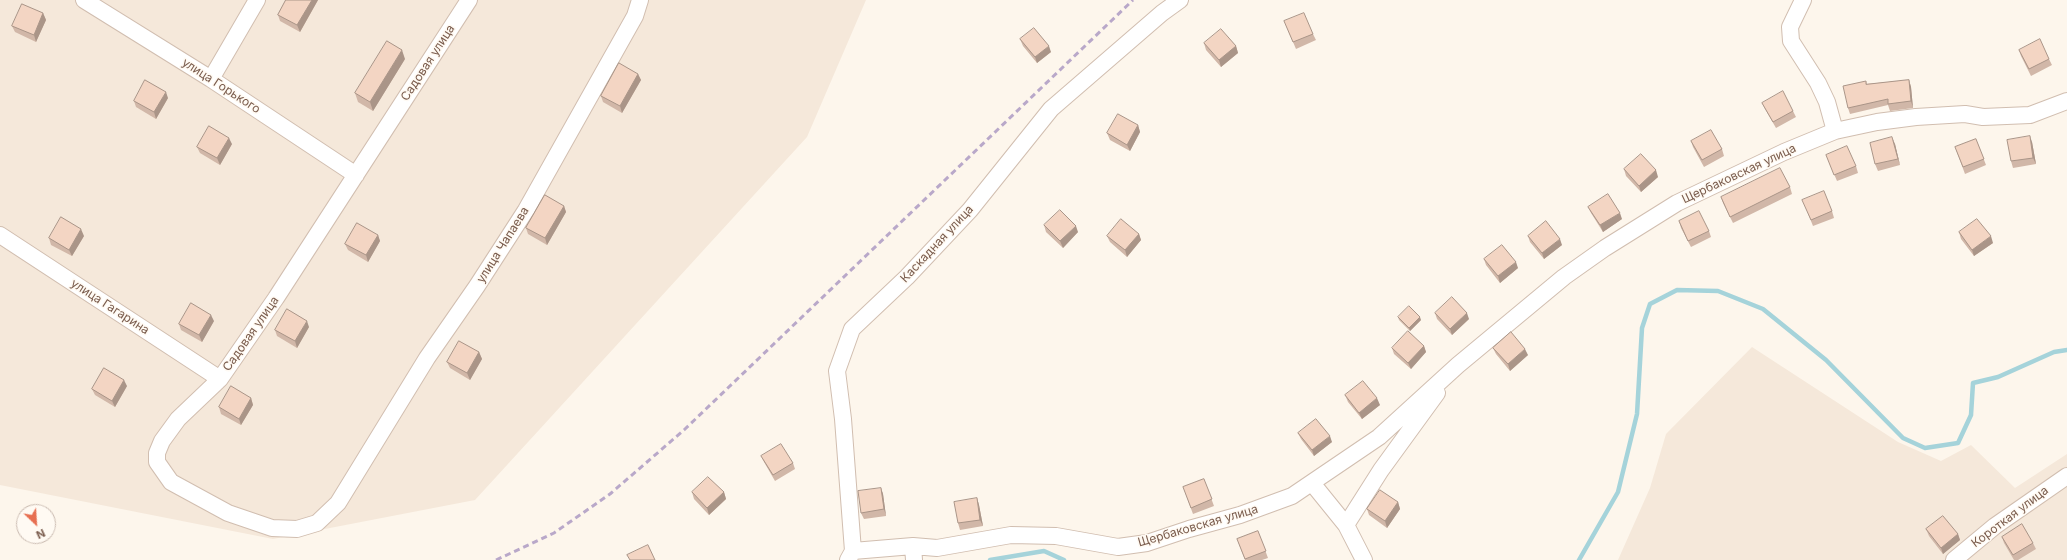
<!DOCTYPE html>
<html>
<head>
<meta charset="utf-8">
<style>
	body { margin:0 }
	#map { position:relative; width:2067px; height:560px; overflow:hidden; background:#fdf6ec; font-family:Inter,sans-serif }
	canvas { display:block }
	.north { position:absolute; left:16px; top:504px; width:40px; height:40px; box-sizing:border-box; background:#fffaf3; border:1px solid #cabbb1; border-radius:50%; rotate:155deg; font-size:11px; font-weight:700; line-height:16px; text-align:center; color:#7a5c4d }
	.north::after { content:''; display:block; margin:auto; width:14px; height:18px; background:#e76f51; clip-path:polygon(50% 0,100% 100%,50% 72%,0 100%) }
</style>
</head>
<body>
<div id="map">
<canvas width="2067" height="560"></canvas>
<div class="north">N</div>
</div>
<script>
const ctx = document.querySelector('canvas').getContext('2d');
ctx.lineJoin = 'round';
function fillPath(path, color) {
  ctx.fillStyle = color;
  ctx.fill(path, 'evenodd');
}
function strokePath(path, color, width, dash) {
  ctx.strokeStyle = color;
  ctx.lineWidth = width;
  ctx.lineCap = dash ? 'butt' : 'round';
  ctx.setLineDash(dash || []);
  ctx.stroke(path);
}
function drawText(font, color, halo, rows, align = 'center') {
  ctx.font = font + ' Inter,sans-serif';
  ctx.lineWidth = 3;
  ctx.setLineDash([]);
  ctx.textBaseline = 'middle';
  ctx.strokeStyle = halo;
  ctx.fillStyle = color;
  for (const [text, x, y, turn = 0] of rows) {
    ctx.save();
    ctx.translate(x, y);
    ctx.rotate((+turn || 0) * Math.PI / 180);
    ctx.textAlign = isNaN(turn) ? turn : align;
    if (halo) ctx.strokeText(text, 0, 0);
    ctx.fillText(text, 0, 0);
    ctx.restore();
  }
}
fillPath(new Path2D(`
	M0 0H866L807 137 475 500 273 539 0 485Z
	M1752 347 1898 442 1941 461 1971 445 2015 488 2067 454V560H1618L1650 488 1666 434Z`), '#f5e8da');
strokePath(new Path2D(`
	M990 560 1044 551 1064 560
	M1579 560 1618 492 1637 414 1642 328 1650 304 1677 290 1718 291 1763 309 1826 360 1903 438 1925 448 1958 443 1971 415 1973 383 1998 377 2054 352 2067 350`), '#a5d3da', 4.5);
const minor = new Path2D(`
	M84 0 211 79 356 175
	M469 0 276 298 220 379 178 419 162 441 157 453V462L171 482 228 513 272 528 297 529 317 523 338 503 427 358 477 286 526 210 635 16 640 0
	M1803 0 1790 27 1791 41 1818 83 1827 102 1835 131
	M211 79 257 0
	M0 235 220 379
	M1312 483 1346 525 1364 560
	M1346 525 1381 470 1437 393
	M913 546 937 548 1011 535 1056 536 1118 547 1147 543 1189 529 1240 515 1292 496 1379 437 1458 365 1564 277 1605 248 1677 203 1784 152 1835 131 1877 122 1916 117 1965 114 1983 117 2030 115 2067 101
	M853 551 843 419 837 371 852 329 907 277 970 210 1051 109 1162 13 1180 0
	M848 560 853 551 913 546 914 560
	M1954 560 1995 526 2067 476`);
strokePath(minor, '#d1beb0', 18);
strokePath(minor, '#fff', 16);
strokePath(new Path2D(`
	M496 560 554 533 610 494 684 430 1133 0`), '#b9a8c9', 3, [6, 4]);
fillPath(new Path2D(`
	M286 0H318L300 32 280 21 278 15Z
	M43 13 46 20 36 42 15 32 12 26Z
	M1284 21 1313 34 1316 40 1296 49Z
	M1020 39 1051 52 1037 63 1023 46Z
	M1204 43 1236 46 1238 53 1221 67 1206 50Z
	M2019 50 2049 59 2052 65 2031 76 2021 56Z
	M405 59 373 111 358 102 355 93Z
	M638 74 641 80 622 113 603 102 601 96Z
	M1909 80 1911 87 1913 108 1890 111 1888 105 1850 114 1848 108 1866 81 1867 84Z
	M168 98 156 119 136 107 134 101Z
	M1762 103 1793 111 1796 117 1776 128 1765 109Z
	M1138 125 1140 132 1130 151 1110 140 1107 133Z
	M1976 139 1986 165 1965 174 1955 147Z
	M1691 141 1722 149 1724 156 1704 167 1693 147Z
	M2032 142 2036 164 2013 168 2011 161Z
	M232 144 220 165 200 153 197 147Z
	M1895 144 1900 165 1878 171 1875 164Z
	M1826 155 1856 166 1858 173 1837 181Z
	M1624 169 1658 177 1641 192 1626 176Z
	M1790 187 1792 194 1733 223 1723 203 1721 197Z
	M564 206 566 212 547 245 528 234 526 228Z
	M1805 206 1832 211 1834 218 1813 226Z
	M1588 207 1622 219 1603 232 1591 213Z
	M1679 221 1709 231 1711 237 1691 247 1681 228Z
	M1044 225 1078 232 1063 248 1046 232Z
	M1959 232 1993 243 1974 256 1961 239Z
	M1139 234 1141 240 1127 257 1110 242 1107 236Z
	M378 235 380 241 368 262 348 250 345 244Z
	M84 236 72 256 51 245 49 238Z
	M1528 236 1562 245 1544 259 1530 242Z
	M1484 259 1518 268 1500 283 1486 265Z
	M1435 313 1469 319 1452 335 1437 319Z
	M1398 317 1421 320 1410 331 1399 320Z
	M214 321 202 342 181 330 179 324Z
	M309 327 297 348 277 336 275 330Z
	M1424 346 1426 352 1411 369 1394 354 1392 348Z
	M1493 348 1528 355 1510 371 1496 354Z
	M479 352 482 359 470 380 450 368 447 362Z
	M127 386 115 407 95 395 92 389Z
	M1345 395 1380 405 1362 419 1348 402Z
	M251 398 253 405 241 425 221 414 219 407Z
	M1298 433 1332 442 1314 456 1301 439Z
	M761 456 793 463 795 469 775 481 764 462Z
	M1204 479 1214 506 1193 514 1183 487Z
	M881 488 883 494 886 516 864 519 861 513Z
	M692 492H724L726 499 709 515 694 499Z
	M977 498 979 505 983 526 960 530 958 523Z
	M1398 502 1400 509 1387 528 1369 515 1367 509Z
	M1926 529 1958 534 1960 540 1943 554 1929 536Z
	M1258 531 1268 558 1262 560H1245L1237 539Z
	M2002 537 2033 543 2036 549 2018 560H2014L2004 543Z`), '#d1b7a8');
fillPath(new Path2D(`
	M312 0H318L300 32 297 25Z
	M43 13 46 20 36 42 34 35Z
	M1049 46 1051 52 1037 63 1035 57Z
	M1236 46 1238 53 1221 67 1219 60Z
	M402 50 405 59 373 111 370 102Z
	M638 74 641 80 622 113 620 106Z
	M1909 80 1911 87 1913 108 1911 101Z
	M166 92 168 98 156 119 154 112Z
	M1138 125 1140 132 1130 151 1127 145Z
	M2030 136 2032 142 2036 164 2033 158Z
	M1892 137 1895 144 1900 165 1898 159Z
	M229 138 232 144 220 165 217 158Z
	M1656 170 1658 177 1641 192 1639 186Z
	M564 206 566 212 547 245 545 238Z
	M1620 213 1622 219 1603 232 1600 225Z
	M1076 226 1078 232 1063 248 1060 241Z
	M81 229 84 236 72 256 69 250Z
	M1139 234 1141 240 1127 257 1125 250Z
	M378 235 380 241 368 262 366 255Z
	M1991 236 1993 243 1974 256 1972 250Z
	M1560 239 1562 245 1544 259 1542 253Z
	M1516 262 1518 268 1500 283 1498 276Z
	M1467 313 1469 319 1452 335 1450 329Z
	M211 315 214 321 202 342 199 335Z
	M1420 317 1421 320 1410 331 1409 328Z
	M307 321 309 327 297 348 295 341Z
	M1424 346 1426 352 1411 369 1408 363Z
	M1525 349 1528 355 1510 371 1508 364Z
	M479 352 482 359 470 380 467 373Z
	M124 380 127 386 115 407 112 401Z
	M251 398 253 405 241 425 239 419Z
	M1377 398 1380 405 1362 419 1359 413Z
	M1330 436 1332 442 1314 456 1312 450Z
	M881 488 883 494 886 516 884 509Z
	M724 492 726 499 709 515 707 508Z
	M977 498 979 505 983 526 980 520Z
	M1398 502 1400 509 1387 528 1385 521Z
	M1958 534 1960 540 1943 554 1941 548Z`), '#aa9588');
const building = new Path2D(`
	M286 0H312L297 25 278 15Z
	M22 4 43 13 34 35 12 26Z
	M1304 13 1313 34 1293 42 1284 21Z
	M1034 28 1049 46 1035 57 1020 39Z
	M1221 29 1236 46 1219 60 1204 43Z
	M2040 39 2049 59 2029 69 2019 50Z
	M387 41 402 50 370 102 355 93Z
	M619 63 638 74 620 106 601 96Z
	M145 80 166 92 154 112 134 101Z
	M1909 80 1911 101 1888 104V99L1848 108 1843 86 1866 81V84Z
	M1783 91 1793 111 1773 122 1762 103Z
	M1118 114 1138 125 1127 145 1107 133Z
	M209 126 229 138 217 158 197 147Z
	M1711 130 1722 149 1702 160 1691 141Z
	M2030 136 2033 158 2011 161 2007 140Z
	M1892 137 1898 159 1875 164 1870 143Z
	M1976 139 1984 159 1963 167 1955 147Z
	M1847 146 1856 166 1834 175 1826 155Z
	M1641 154 1656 170 1639 186 1624 169Z
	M1780 168 1790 187 1730 217 1721 197Z
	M1824 191 1832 211 1811 220 1802 200Z
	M1608 194 1620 213 1600 225 1588 207Z
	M545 195 564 206 545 238 526 228Z
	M1060 210 1076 226 1060 241 1044 225Z
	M1699 211 1709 231 1688 241 1679 221Z
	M61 217 81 229 69 250 49 238Z
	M1121 219 1139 234 1125 250 1107 236Z
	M1977 219 1991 236 1972 250 1959 232Z
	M1546 221 1560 239 1542 253 1528 236Z
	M357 223 378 235 366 255 345 244Z
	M1502 245 1516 262 1498 276 1484 259Z
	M1452 297 1467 313 1450 329 1435 313Z
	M191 303 211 315 199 335 179 324Z
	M1409 306 1420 317 1409 328 1398 317Z
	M287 309 307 321 295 341 275 330Z
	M1408 331 1424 346 1408 363 1392 348Z
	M1511 332 1525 349 1508 364 1493 348Z
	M459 341 479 352 467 373 447 362Z
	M104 368 124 380 112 401 92 389Z
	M1363 381 1377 398 1359 413 1345 395Z
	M231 386 251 398 239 419 219 407Z
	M1316 419 1330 436 1312 450 1298 433Z
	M781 444 793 463 773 475 761 456Z
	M708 477 724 492 707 508 692 492Z
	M1204 479 1212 499 1191 508 1183 487Z
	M881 488 884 509 861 513 858 491Z
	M1380 490 1398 502 1385 521 1367 509Z
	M977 498 980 520 958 523 954 502Z
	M1943 516 1958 534 1941 548 1926 529Z
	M2022 524 2033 543 2013 555 2002 537Z
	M1258 531 1266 551 1245 559 1237 539Z
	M648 545 655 560H630L627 555Z`);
fillPath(building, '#f3d5c3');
strokePath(building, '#aa9588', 1);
drawText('12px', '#7a5c4d', '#fffaf3', [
	["Садовая улица",428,63,-57],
	["улица Горького",221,86,33],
	["Щербаковская улица",1739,174,-25],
	["Каскадная улица",937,244,-47],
	["улица Чапаева",503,245,-58],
	["улица Гагарина",110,307,33],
	["Садовая улица",251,334,-55],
	["Короткая улица",2010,517,-37],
	["Щербаковская улица",1198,526,-16]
]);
</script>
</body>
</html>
